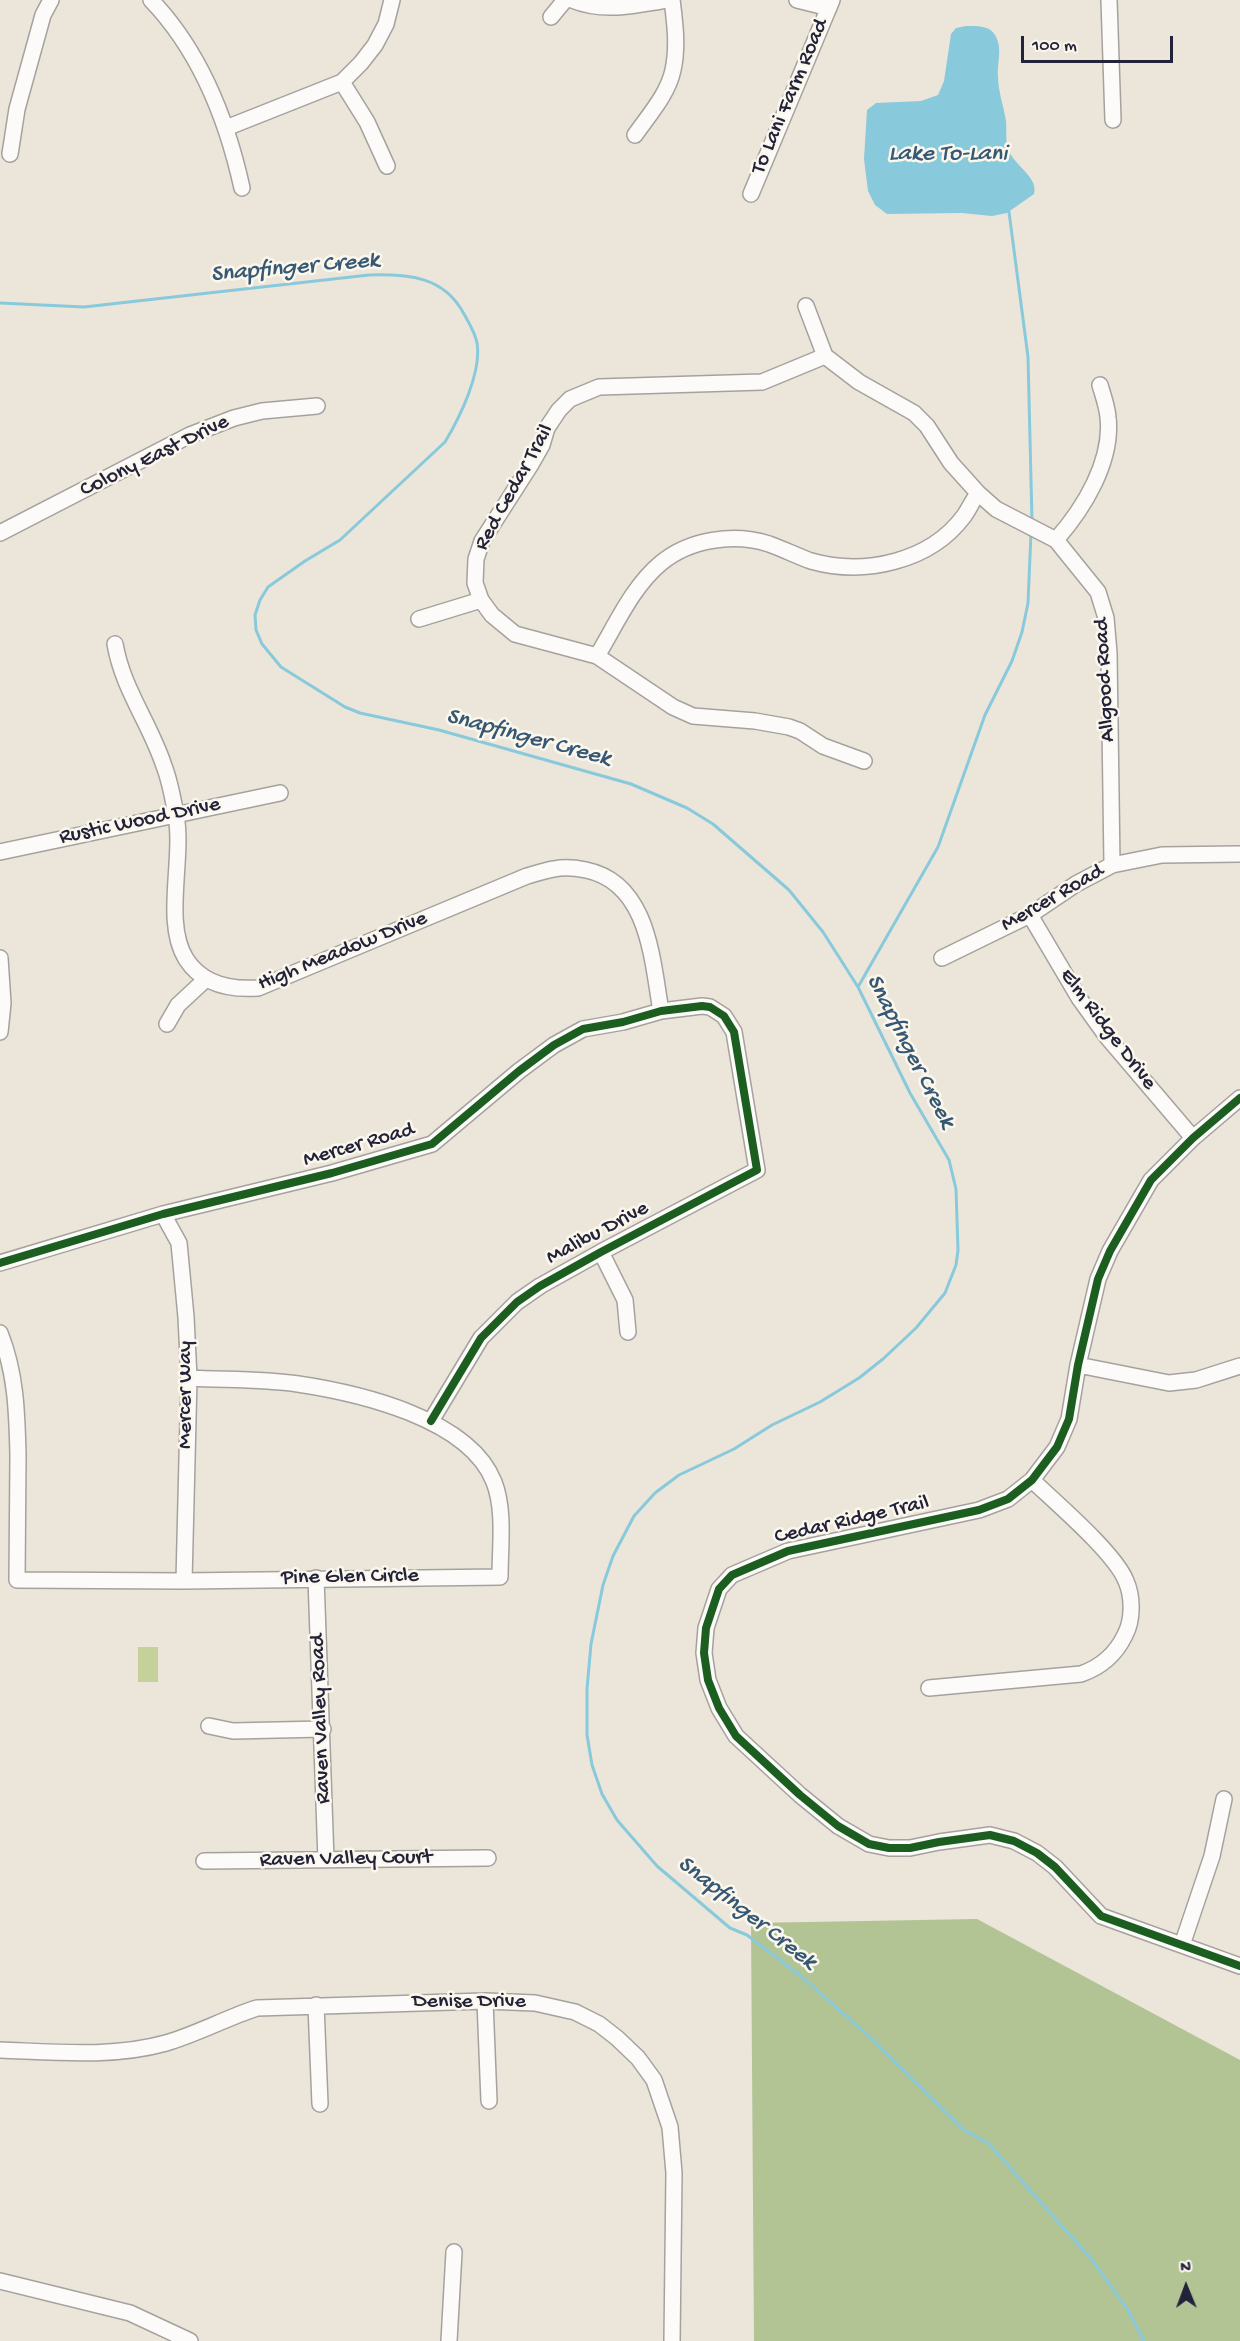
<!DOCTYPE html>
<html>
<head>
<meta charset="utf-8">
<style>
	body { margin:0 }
	#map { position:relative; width:1240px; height:2341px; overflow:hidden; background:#ebe6d9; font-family:"Gochi Hand",sans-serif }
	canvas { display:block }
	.north { position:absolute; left:1156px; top:2257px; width:60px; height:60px; -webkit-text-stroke:4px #fbf7ec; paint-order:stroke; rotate:359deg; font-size:16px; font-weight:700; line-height:24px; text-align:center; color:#22223b }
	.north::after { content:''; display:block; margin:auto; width:21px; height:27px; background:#22223b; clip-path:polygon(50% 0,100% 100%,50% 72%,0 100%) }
	.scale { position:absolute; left:1021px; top:36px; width:152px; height:27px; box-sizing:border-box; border:3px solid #22223b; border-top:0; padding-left:8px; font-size:18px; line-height:21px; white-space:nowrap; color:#22223b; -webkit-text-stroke:4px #fbf7ec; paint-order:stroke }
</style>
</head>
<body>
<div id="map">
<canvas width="1240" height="2341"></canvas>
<div class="north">N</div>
<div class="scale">100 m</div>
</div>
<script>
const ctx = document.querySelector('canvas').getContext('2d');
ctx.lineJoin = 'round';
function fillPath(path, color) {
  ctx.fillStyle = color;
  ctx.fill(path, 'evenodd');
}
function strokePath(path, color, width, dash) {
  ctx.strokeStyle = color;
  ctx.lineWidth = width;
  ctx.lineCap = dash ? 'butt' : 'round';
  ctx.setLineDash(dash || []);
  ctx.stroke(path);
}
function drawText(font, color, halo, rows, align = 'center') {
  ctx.font = font + ' "Gochi Hand",sans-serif';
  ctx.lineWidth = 5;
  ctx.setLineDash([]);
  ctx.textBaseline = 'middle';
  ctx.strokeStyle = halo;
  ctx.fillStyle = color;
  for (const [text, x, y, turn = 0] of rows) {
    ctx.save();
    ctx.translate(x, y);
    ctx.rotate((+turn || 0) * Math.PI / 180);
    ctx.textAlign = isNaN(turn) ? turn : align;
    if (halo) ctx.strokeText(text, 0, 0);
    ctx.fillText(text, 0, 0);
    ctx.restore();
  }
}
fillPath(new Path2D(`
	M138 1647H158V1682H138Z`), '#c4d19a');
fillPath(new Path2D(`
	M977 1919 1240 2060V2341H754L751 1923Z`), '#b2c394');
fillPath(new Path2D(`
	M966 26C977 26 989 25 995 35 1003 48 997 63 998 76 998 92 1004 107 1006 121 1007 131 1005 139 1008 149 1014 166 1039 177 1034 194L1007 213 992 216 962 213 887 214 875 205 868 191 864 159 867 110 876 103 921 101 938 95 944 81 951 34 956 28Z`), '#89c9dc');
strokePath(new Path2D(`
	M1009 212 1028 357 1032 521
	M0 303 84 307 369 275C408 274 444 276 464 314 469 323 475 332 477 343 482 372 460 417 445 442L340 540 305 561 268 587 260 600 255 615 256 630 262 644 281 667 345 707 360 713 439 730 631 784 687 808 713 824 789 890 823 932 858 987 910 1093 949 1160 956 1189 958 1250 956 1265 945 1293 916 1328 883 1359 859 1378 820 1402 772 1425 734 1449 679 1475 655 1493 634 1516 613 1556 603 1585 591 1644 587 1689V1735L592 1765 602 1794 617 1820 657 1866 730 1928 747 1935 801 1976 872 2039 964 2130 988 2143 1093 2261 1128 2310 1144 2341
	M858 987 938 847 985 715 1012 661 1022 632 1028 603 1031 533`), '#89c9dc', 3);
const minor = new Path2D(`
	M151 0C200 51 227 120 242 188
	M572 0C604 13 635 5 667 0
	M797 0 829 8
	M1109 0 1113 120
	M551 17 565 0
	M342 82 367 122 387 166
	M226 128 342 82 361 63 375 45 386 24 392 0
	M635 135C649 115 668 94 673 70 678 47 675 23 672 0
	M10 154 17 109 43 15 51 0
	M751 194 832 0
	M806 306 825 356 859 382 914 413 927 426 951 463 978 493 996 509 1056 540 1098 592 1106 618 1109 653 1112 865
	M825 356 762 382 599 387 570 399 559 410 547 428 542 445 530 466 482 541 476 559 475 583 481 600 492 615 515 634 597 656 673 707 693 716 755 721 789 727 800 731 823 746 864 761
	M0 533 190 435 234 418 262 411 317 406
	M1056 540C1084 508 1113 461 1108 417 1107 406 1103 395 1100 385
	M419 619 481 600
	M115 644C123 690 150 723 164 766 170 781 173 799 176 815 184 860 163 922 186 959 202 984 230 990 258 988L527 876C536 874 545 870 554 869 564 867 576 868 586 870 649 883 652 960 661 1011
	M597 656C616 625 632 587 661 563 690 539 734 533 769 544 783 549 797 556 811 561 864 576 930 562 964 516 969 509 973 500 978 493
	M0 852 280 793
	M1030 915 1079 998 1107 1037 1193 1138
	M0 958 3 1003 0 1032
	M942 958 1030 915 1076 884 1112 865 1162 855 1240 854
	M167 1024 178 1005 206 979
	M1240 1098 1193 1138 1151 1180 1110 1251 1098 1279 1078 1365 1069 1419 1057 1447 1032 1480 1008 1499 979 1510 788 1551 732 1575 719 1589 706 1628 704 1653 708 1680 719 1708 736 1736 800 1795 838 1826 869 1844 889 1848H910L939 1842 990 1835 1014 1841 1037 1853 1055 1867 1101 1916 1240 1966
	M163 1214 179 1243 186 1317 189 1378 184 1581
	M601 1252 625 1300 628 1332
	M0 1263 163 1214 332 1173 432 1144 519 1071 554 1045 583 1029 623 1022 661 1011 702 1006 710 1007 724 1016 734 1032 757 1170 601 1252 540 1286 517 1302 481 1338 431 1421
	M0 1333C16 1373 17 1413 18 1455 18 1497 17 1538 17 1580L184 1581 500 1577C500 1547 505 1510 494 1482 469 1418 358 1393 298 1384 262 1379 225 1380 189 1378
	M1078 1365 1169 1383 1196 1380 1240 1366
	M316 1578 326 1860
	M929 1688 1081 1674C1101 1667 1116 1654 1125 1635 1133 1620 1133 1597 1126 1581 1115 1553 1056 1503 1032 1480
	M209 1726 233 1731 323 1729
	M204 1861 488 1858
	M1182 1945 1212 1856 1224 1799
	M485 2001 489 2101
	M316 2005 320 2104
	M0 2050C54 2052 113 2058 166 2043 197 2034 226 2018 257 2008L485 2001 535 2003 575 2012 599 2024 617 2038 638 2058 654 2080 670 2127 674 2173 672 2341
	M0 2281 130 2313 190 2341
	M449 2341 454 2252`);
strokePath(minor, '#a5a29e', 18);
strokePath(minor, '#fcfbf9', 15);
strokePath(new Path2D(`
	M1240 1098 1193 1138 1151 1180 1110 1251 1098 1279 1078 1365 1069 1419 1057 1447 1032 1480 1008 1499 979 1510 788 1551 732 1575 719 1589 706 1628 704 1653 708 1680 719 1708 736 1736 800 1795 838 1826 869 1844 889 1848H910L939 1842 990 1835 1014 1841 1037 1853 1055 1867 1101 1916 1240 1966
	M0 1263 163 1214 332 1173 432 1144 519 1071 554 1045 583 1029 623 1022 661 1011 702 1006 710 1007 724 1016 734 1032 757 1170 601 1252 540 1286 517 1302 481 1338 431 1421`), '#1b5e20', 8);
drawText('22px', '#22223b', '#fbf7ec', [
	["To Lani Farm Road",791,97,-67],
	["Colony East Drive",155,457,-26],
	["Red Cedar Trail",515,488,-61],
	["Allgood Road",1106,680,-93],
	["Rustic Wood Drive",140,822,-12],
	["Mercer Road",1053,899,-30],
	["High Meadow Drive",343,952,-22],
	["Elm Ridge Drive",1107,1030,53],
	["Mercer Road",359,1146,-16],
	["Malibu Drive",598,1234,-28],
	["Mercer Way",187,1395,-90],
	["Cedar Ridge Trail",852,1521,-13],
	["Pine Glen Circle",350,1578,-1],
	["Raven Valley Road",322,1719,-92],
	["Raven Valley Court",346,1860,-1],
	["Denise Drive",469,2003]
]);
drawText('italic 24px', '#375874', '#fbf7ec', [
	["Lake To-Lani",948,155],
	["Snapfinger Creek",295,269,-5],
	["Snapfinger Creek",528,739,15],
	["Snapfinger Creek",909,1052,63],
	["Snapfinger Creek",746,1914,38]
]);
</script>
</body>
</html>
